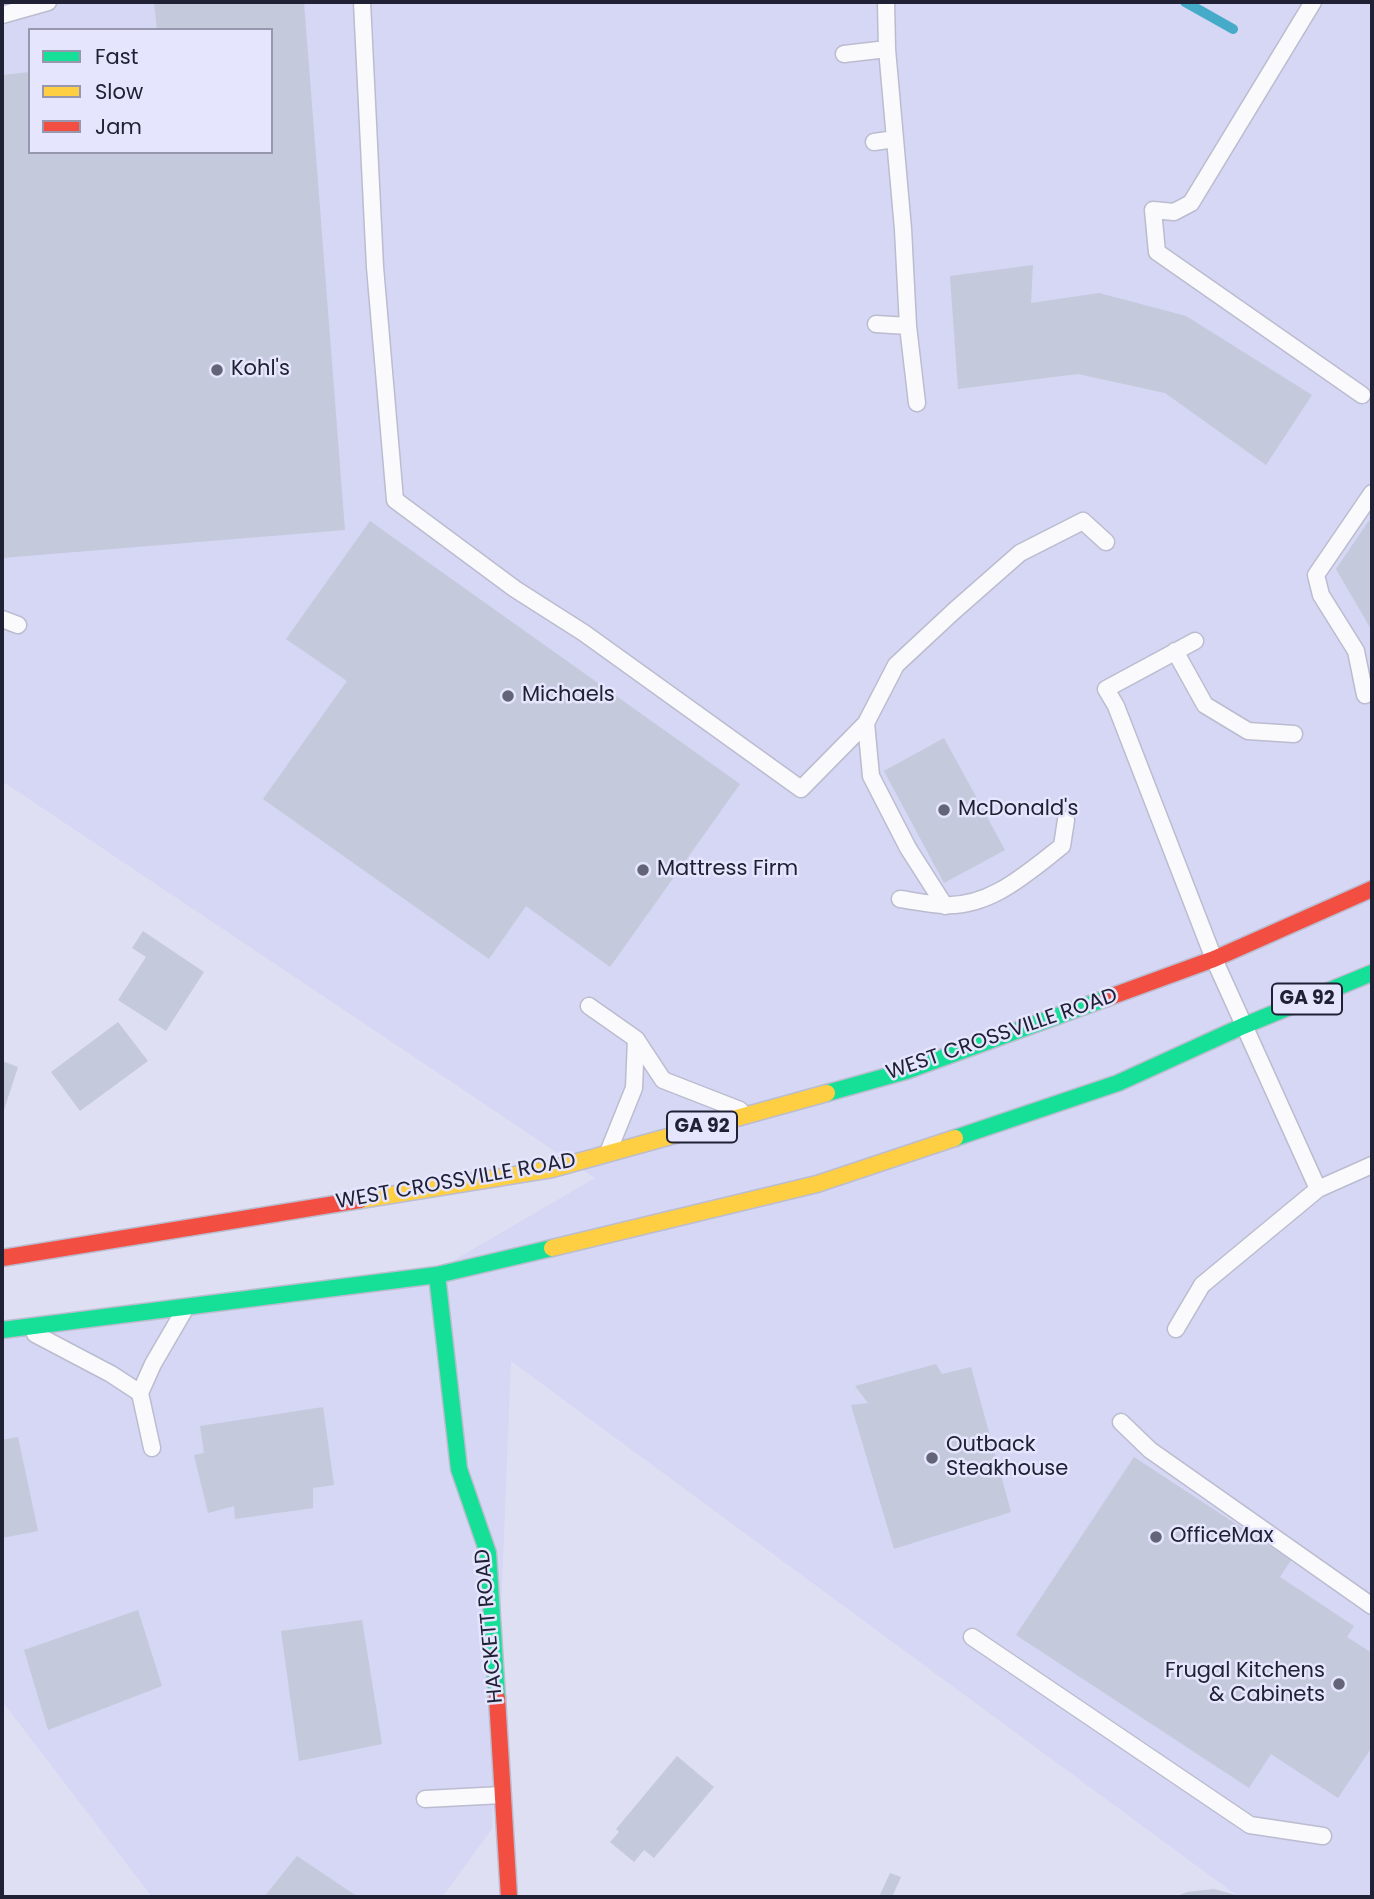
<!DOCTYPE html>
<html>
<head>
<meta charset="utf-8">
<style>
	body { margin:0 }
	#map { position:relative; width:1374px; height:1899px; overflow:hidden; background:#dedff2; font-family:Poppins,sans-serif }
	canvas { display:block }
	.frame { position:absolute; inset:0; border:4px solid #212136; pointer-events:none }
	.legend { position:absolute; left:28px; top:28px; width:245px; height:126px; box-sizing:border-box; background:#e5e6fe; border:2px solid #9797ae; margin:0; padding:9px 12px; list-style:none; font-size:21px; color:#212136 }
	.legend li { display:flex; align-items:center; gap:14px; height:35px }
	.legend b { width:35px; border:2px solid #9797ae }
</style>
</head>
<body>
<div id="map">
<canvas width="1374" height="1899"></canvas>
<div class="frame"></div>
<ul class="legend">
<li><b style="height:9px;background:#16e098"></b>Fast</li>
<li><b style="height:9px;background:#ffcf43"></b>Slow</li>
<li><b style="height:9px;background:#f24e42"></b>Jam</li>
</ul>
</div>
<script>
const ctx = document.querySelector('canvas').getContext('2d');
ctx.lineJoin = 'round';
function fillPath(path, color) {
  ctx.fillStyle = color;
  ctx.fill(path, 'evenodd');
}
function strokePath(path, color, width, dash) {
  ctx.strokeStyle = color;
  ctx.lineWidth = width;
  ctx.lineCap = dash ? 'butt' : 'round';
  ctx.setLineDash(dash || []);
  ctx.stroke(path);
}
function drawText(font, color, halo, rows, align = 'center') {
  ctx.font = font + ' Poppins,sans-serif';
  ctx.lineWidth = 5;
  ctx.setLineDash([]);
  ctx.textBaseline = 'middle';
  ctx.strokeStyle = halo;
  ctx.fillStyle = color;
  for (const [text, x, y, turn = 0] of rows) {
    ctx.save();
    ctx.translate(x, y);
    ctx.rotate((+turn || 0) * Math.PI / 180);
    ctx.textAlign = isNaN(turn) ? turn : align;
    if (halo) ctx.strokeText(text, 0, 0);
    ctx.fillText(text, 0, 0);
    ctx.restore();
  }
}
fillPath(new Path2D(`
	M2 2H1372V1897H1239L511 1361 492 1829 442 1897H152L2 1701V1340L410 1286 595 1178 2 781ZM30 30H271V152H30Z`), '#d5d7f4');
strokePath(new Path2D(`
	M1185 2 1233 29`), '#46aac9', 10);
fillPath(new Path2D(`
	M154 2H304L345 530 2 558V75L30 72V152H271V30H157Z
	M1033 265 1031 303 1099 293 1186 316 1312 395 1266 465 1165 393 1078 374 958 389 950 276Z
	M1372 519V631L1336 569 1368 522Z
	M370 521 740 784 610 967 526 906 489 959 263 799 347 681 286 639Z
	M944 738 1005 850 944 883 884 771Z
	M143 931 204 972 166 1031 118 1000 146 957 132 948Z
	M118 1022 148 1061 80 1111 51 1072Z
	M2 1061 18 1067 2 1116Z
	M936 1364 942 1374 971 1367 1011 1512 894 1549 851 1405 868 1403 855 1386Z
	M323 1407 334 1485 313 1488V1508L235 1519 234 1506 208 1513 194 1455 204 1453 200 1426Z
	M18 1437 38 1531 2 1538V1440Z
	M1134 1457 1291 1560 1280 1577 1354 1626 1347 1637 1372 1653V1747L1338 1798 1271 1754 1249 1788 1016 1635Z
	M138 1610 162 1686 48 1730 24 1650Z
	M362 1620 382 1744 299 1761 281 1631Z
	M677 1756 714 1787 654 1858 644 1850 634 1862 610 1842 619 1832 616 1829Z
	M297 1856 358 1897H264Z
	M890 1873 901 1877 892 1897H879Z
	M1214 1889 1243 1897H1175L1187 1892Z`), '#c4c9db');
const lane = new Path2D(`
	M362 2 375 267 395 500 515 589 584 633 801 789 866 723
	M886 2 887 49 903 229 908 326 917 403
	M1313 2 1191 203 1174 212 1153 210 1157 252 1362 395
	M2 15 48 2
	M844 54 887 49
	M874 142 895 139
	M876 324 908 326
	M2 619 18 625
	M1195 641 1106 689 1116 706 1214 959 1318 1189
	M1175 651 1205 705 1248 731 1294 734
	M1365 695 1356 651 1321 595 1316 575 1372 493
	M900 899C914 901 929 904 943 905 990 908 1027 873 1062 846L1066 820
	M945 906 908 848 871 776 866 723 896 665 954 611 1020 553 1083 521 1106 542
	M589 1006 636 1039 663 1080 740 1110
	M609 1150 634 1088 636 1039
	M1176 1329 1202 1285 1318 1189 1372 1165
	M35 1334 111 1374 140 1393
	M1121 1422 1150 1450 1372 1606
	M152 1448 140 1393 153 1364 185 1309
	M972 1637 1250 1825 1323 1836
	M425 1799 502 1795`);
const fast = new Path2D(`
	M827 1093 906 1071 1107 998
	M955 1138 1118 1083 1243 1026 1372 973
	M437 1275 459 1469 488 1553 497 1698
	M2 1330 437 1275 552 1248`);
const slow = new Path2D(`
	M360 1200 552 1169 827 1093
	M552 1248 817 1184 955 1138`);
const jam = new Path2D(`
	M1107 998 1214 959 1372 889
	M2 1258 360 1200
	M497 1698 509 1897`);
strokePath(lane, '#bbbccf', 19);
strokePath(fast, '#bbbccf', 19);
strokePath(slow, '#bbbccf', 19);
strokePath(jam, '#bbbccf', 19);
strokePath(lane, '#fafafd', 16);
strokePath(fast, '#16e098', 16);
strokePath(slow, '#ffcf43', 16);
strokePath(jam, '#f24e42', 16);
for (const [x, y, r, color] of [
	[217,370,7,"#636478"],
	[508,696,7,"#636478"],
	[944,810,7,"#636478"],
	[643,870,7,"#636478"],
	[932,1458,7,"#636478"],
	[1156,1537,7,"#636478"],
	[1339,1684,7,"#636478"]
]) {
  const dot = new Path2D();
  dot.arc(x, y, r, 0, 2 * Math.PI);
  ctx.fillStyle = color;
  ctx.fill(dot);
  strokePath(dot, '#e5e6fe', 2.5);
}
for (const [x, y, w] of [
	[1307,999,70],
	[702,1127,70]
]) {
  const box = new Path2D();
  box.roundRect(x - w / 2, y - 15.5, w, 31, 5);
  ctx.fillStyle = '#e5e6fe';
  ctx.fill(box);
  strokePath(box, '#212136', 2);
}
drawText('bold 19px', '#212136', null, [
	["GA 92",1307,999],
	["GA 92",702,1127]
]);
drawText('21px', '#212136', '#e5e6fe', [
	["Kohl's",231,370],
	["Michaels",522,696],
	["McDonald's",958,810],
	["Mattress Firm",657,870],
	["Outback",946,1446],
	["Steakhouse",946,1470],
	["OfficeMax",1170,1537],
	["Frugal Kitchens",1325,1672,"right"],
	["& Cabinets",1325,1696,"right"]
], 'left');
drawText('21px', '#212136', '#e5e6fe', [
	["WEST CROSSVILLE ROAD",1002,1035,-19],
	["WEST CROSSVILLE ROAD",456,1182,-10],
	["HACKETT ROAD",490,1626,-95]
]);
</script>
</body>
</html>
